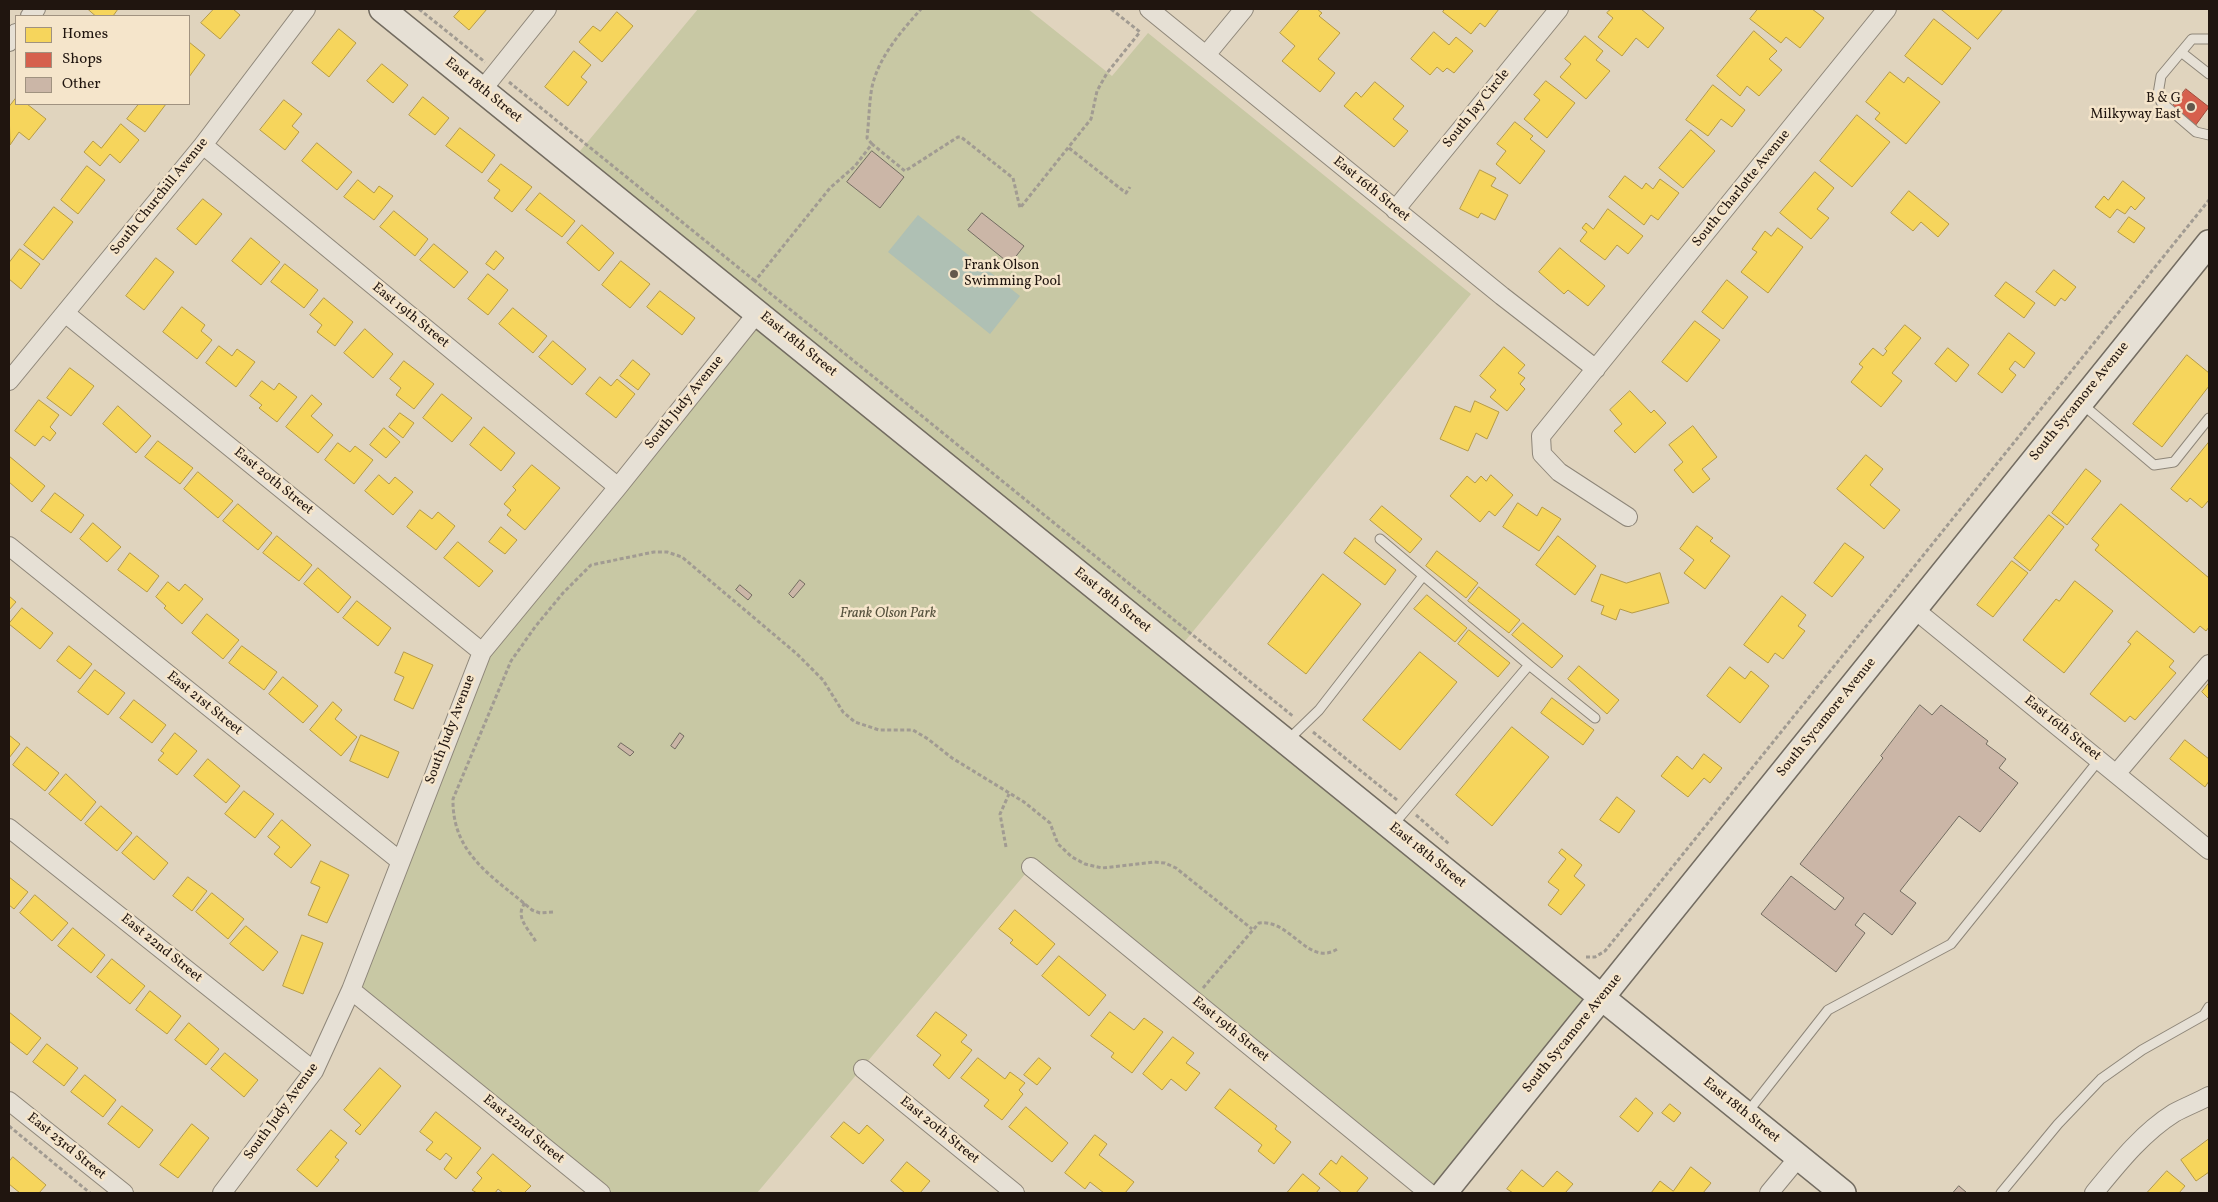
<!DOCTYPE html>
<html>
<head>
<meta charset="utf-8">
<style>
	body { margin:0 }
	#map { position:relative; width:2218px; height:1202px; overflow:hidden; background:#e0d4be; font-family:Vollkorn,serif }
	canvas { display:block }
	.frame { position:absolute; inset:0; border:10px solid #20150f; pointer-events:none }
	.legend { position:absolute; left:15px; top:15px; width:175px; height:90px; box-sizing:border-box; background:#f5e5cb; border:1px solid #a09280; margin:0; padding:6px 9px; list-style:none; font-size:15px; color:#20150f }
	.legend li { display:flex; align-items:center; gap:10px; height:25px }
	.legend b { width:25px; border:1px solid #a09280 }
</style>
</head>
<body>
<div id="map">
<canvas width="2218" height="1202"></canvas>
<div class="frame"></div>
<ul class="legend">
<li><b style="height:14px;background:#f6d55c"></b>Homes</li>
<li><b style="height:14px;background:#d6604d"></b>Shops</li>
<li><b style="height:14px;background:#cbb6a7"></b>Other</li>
</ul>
</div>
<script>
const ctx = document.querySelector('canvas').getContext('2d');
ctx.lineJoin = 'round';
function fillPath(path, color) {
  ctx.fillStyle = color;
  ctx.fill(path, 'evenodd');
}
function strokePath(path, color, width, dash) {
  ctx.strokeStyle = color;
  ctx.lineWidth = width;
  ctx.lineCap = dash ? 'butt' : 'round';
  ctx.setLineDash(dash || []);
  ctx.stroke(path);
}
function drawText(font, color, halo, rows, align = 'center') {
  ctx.font = font + ' Vollkorn,serif';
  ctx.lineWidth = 5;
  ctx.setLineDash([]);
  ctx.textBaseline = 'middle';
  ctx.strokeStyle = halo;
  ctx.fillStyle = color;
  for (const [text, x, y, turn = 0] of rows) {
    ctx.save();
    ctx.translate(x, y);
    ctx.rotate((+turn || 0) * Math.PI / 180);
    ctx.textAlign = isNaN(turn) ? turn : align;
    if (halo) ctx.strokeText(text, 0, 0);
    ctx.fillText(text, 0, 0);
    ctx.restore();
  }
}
fillPath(new Path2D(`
	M698 9H1028L1112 76 1148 33 1471 294 1176 652 1602 999 1429 1193 1031 867 757 1193H601L351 990 482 652 758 313 580 151Z`), '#c8c8a4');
fillPath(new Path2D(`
	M918 215 1020 296 990 334 888 252Z`), '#afc0b4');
const homes = new Path2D(`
	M88 9H118L113 16H96Z
	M214 9H233L240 15 220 39 201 23Z
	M461 9H487L469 30 454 17Z
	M1300 9H1317L1322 13 1319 16 1340 33 1318 59 1335 73 1320 92 1282 61 1295 46 1280 33Z
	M1445 9H1499L1485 27 1480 23 1471 34 1443 12Z
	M1611 9H1641L1664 28 1648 48 1636 38 1622 56 1598 37 1613 18 1607 13Z
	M1758 9H1812L1824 18 1800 48 1786 37 1781 43 1750 19Z
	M1941 9H2003L1978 39Z
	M617 12 633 26 602 62 579 42 593 26 600 31Z
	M1934 19 1971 48 1942 85 1905 56Z
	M339 29 356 43 329 77 312 63Z
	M1754 31 1777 51 1769 59 1782 70 1759 96 1747 86 1740 96 1717 76Z
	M1434 32 1449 45 1456 37 1473 51 1454 73 1447 68 1443 72 1437 67 1430 75 1411 59Z
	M1585 36 1603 51 1596 60 1610 71 1586 99 1560 77 1571 64 1565 59Z
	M189 42 205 55 189 77Z
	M574 51 591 65 581 77 587 82 568 106 545 87Z
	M382 64 408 85 393 103 367 81Z
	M1890 72 1904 83 1908 77 1940 102 1906 144 1875 119 1880 113 1866 102Z
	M1546 81 1575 103 1547 138 1524 119 1540 100 1534 95Z
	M1375 82 1404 106 1393 119 1408 131 1394 147 1344 106 1356 92 1361 97Z
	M1713 85 1745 110 1732 127 1721 119 1708 136 1686 120Z
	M423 97 449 118 435 135 409 115Z
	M16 98V104H27L46 119 29 140 19 132 10 145 9 107Z
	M284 100 302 114 292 126 299 132 285 150 260 130Z
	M139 104H166L145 132 127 119Z
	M1857 115 1890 142 1852 187 1820 161Z
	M1515 122 1533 136 1530 139 1545 151 1520 184 1496 164 1506 151 1497 144Z
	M121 124 139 140 120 163 110 154 100 166 84 152 93 141 101 148Z
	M460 128 495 155 482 173 446 146Z
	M1691 130 1715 151 1683 188 1659 168Z
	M317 143 352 172 337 190 302 161Z
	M501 164 532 187 512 212 494 198 500 190 488 181Z
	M87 166 105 180 78 214 61 200Z
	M1480 170 1496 178 1491 186 1508 195 1495 220 1481 213 1478 218 1460 209Z
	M1815 172 1834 188 1817 209 1829 218 1811 239 1780 213Z
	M1625 176 1642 189 1646 183 1653 189 1660 179 1679 193 1658 220 1651 215 1644 225 1609 197Z
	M358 180 374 193 379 186 393 196 374 220 344 197Z
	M2123 181 2145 198 2135 210 2131 206 2125 214 2117 209 2110 218 2095 207 2104 196 2108 200Z
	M1909 191 1949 224 1938 237 1921 222 1913 231 1891 213Z
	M540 193 575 221 562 237 526 210Z
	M203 199 222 214 196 245 177 229Z
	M54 207 73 222 43 260 24 245Z
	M1608 209 1643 236 1628 254 1617 245 1605 260 1580 241 1587 232 1582 228 1586 223 1593 229Z
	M394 211 428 239 415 256 380 227Z
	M2129 217 2145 228 2134 243 2118 232Z
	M582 225 614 253 599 271 567 243Z
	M1778 228 1803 247 1768 293 1741 272 1757 252 1752 249 1765 231 1771 236Z
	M251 238 280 262 261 285 232 261Z
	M434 244 468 272 454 288 420 260Z
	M1560 248 1605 286 1588 306 1568 290 1564 294 1539 272Z
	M20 249 40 264 21 289 9 279V263Z
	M496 251 504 258 494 270 486 264Z
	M156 258 174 272 144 310 126 296Z
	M621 261 650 284 630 308 602 285Z
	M285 264 318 290 304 308 271 282Z
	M2054 270 2076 287 2065 301 2061 298 2055 306 2036 292Z
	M488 274 508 290 488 315 468 299Z
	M1727 280 1748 297 1723 329 1702 312Z
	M2006 282 2035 303 2024 318 1995 296Z
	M660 291 695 318 682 335 647 307Z
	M324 298 353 322 335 346 317 332 322 325 310 315Z
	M182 307 205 325 201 331 212 340 197 359 163 332Z
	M513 308 547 336 533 353 499 324Z
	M1695 321 1720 340 1687 382 1662 362Z
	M1905 325 1921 338 1892 373 1902 381 1881 407 1851 382 1863 367 1859 364 1873 348 1883 356 1887 351 1885 349Z
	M365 329 393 354 373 378 344 353Z
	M2009 333 2035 353 2024 368 2015 361 2009 369 2016 375 2002 393 1978 374Z
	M553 341 586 369 572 385 539 357Z
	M219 346 232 356 237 349 255 362 236 387 206 363Z
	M1504 347 1525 365 1518 373 1525 378 1520 384 1525 389 1507 411 1490 397 1496 390 1480 376Z
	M1948 348 1969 365 1956 382 1935 364Z
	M2187 355 2209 373V386L2162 447 2133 424Z
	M633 360 650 374 638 390 620 376Z
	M404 361 434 384 414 409 396 395 401 388 390 379Z
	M70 368 94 386 71 416 47 398Z
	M600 377 611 386 617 379 635 394 616 418 586 394Z
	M262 381 274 390 279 383 297 397 277 422 259 408 262 405 250 396Z
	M1630 391 1651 413 1654 410 1666 423 1635 453 1614 431 1622 424 1610 410Z
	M442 394 472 418 452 442 423 418Z
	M312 395 322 404 311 416 333 435 318 453 286 427Z
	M39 400 59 415 50 427 56 433 50 441 43 436 35 446 15 431Z
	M1475 401 1499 412 1487 439 1476 433 1468 451 1440 439 1455 406 1470 412Z
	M118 406 151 436 136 453 103 424Z
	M400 413 414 423 403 438 389 427Z
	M1693 426 1717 457 1702 469 1710 479 1693 493 1674 470 1683 462 1669 445Z
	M484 427 515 453 501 471 470 445Z
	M384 428 400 442 386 458 370 445Z
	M158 441 193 468 180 484 145 457Z
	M2209 442V500L2202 508 2190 498 2187 502 2171 489Z
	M338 443 350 452 355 446 373 460 354 484 325 460Z
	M1866 455 1883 469 1870 485 1900 510 1884 529 1837 489Z
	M9 456 45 486 32 502 9 482Z
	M532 465 560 488 525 530 507 515 511 510 504 504 516 490 513 487Z
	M2086 469 2101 481 2067 525 2052 513Z
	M198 472 233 501 218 518 184 489Z
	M379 475 389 484 395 477 413 492 393 515 365 491Z
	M1491 475 1513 495 1495 516 1489 511 1480 522 1450 496 1467 476 1475 483 1481 476 1486 481Z
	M55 493 84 515 71 533 41 511Z
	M1518 503 1537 516 1542 507 1561 519 1539 551 1503 527Z
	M238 504 272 533 258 550 223 521Z
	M2121 504 2209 578V627L2206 631 2200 626 2194 633 2095 550 2099 545 2092 539Z
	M1382 506 1422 539 1410 553 1370 520Z
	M420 510 432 519 438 512 455 526 436 550 407 527Z
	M2049 515 2064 527 2030 571 2014 558Z
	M93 523 121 547 107 562 80 539Z
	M1697 526 1713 538 1710 541 1730 556 1705 589 1684 573 1694 560 1680 549Z
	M501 527 517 540 505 554 489 542Z
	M277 536 312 565 299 581 263 553Z
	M1558 536 1596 566 1575 595 1536 565Z
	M1355 538 1396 570 1385 585 1344 553Z
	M458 542 493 571 479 587 444 558Z
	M1845 543 1864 557 1832 597 1814 583Z
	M1437 551 1478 583 1466 598 1426 566Z
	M130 553 159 576 147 592 118 570Z
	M2012 561 2028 573 1993 617 1977 605Z
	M318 568 351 597 338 613 304 584Z
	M1660 573 1669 603 1632 613 1620 609 1616 620 1601 614 1604 606 1591 601 1601 574 1626 583Z
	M1323 574 1361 604 1306 674 1268 644Z
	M2075 581 2113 611 2064 673 2023 640 2056 599 2059 601Z
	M168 582 179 591 185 584 203 599 182 624 164 608 166 606 156 597Z
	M1479 587 1520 620 1509 633 1468 601Z
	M1427 595 1467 628 1455 642 1414 609Z
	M9 596 16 602 9 610Z
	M1782 596 1806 615 1798 626 1805 631 1783 659 1775 653 1768 663 1744 645Z
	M357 601 391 628 378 646 343 618Z
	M22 608 53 633 40 649 9 624Z
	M207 614 239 640 223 659 192 633Z
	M1523 623 1563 656 1552 668 1512 635Z
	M1469 630 1510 663 1498 677 1458 644Z
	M2137 631 2174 661 2169 667 2176 673 2135 720 2130 716 2125 722 2090 694 2131 644 2128 642Z
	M69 646 92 664 80 679 57 661Z
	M242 646 277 672 264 690 229 663Z
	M404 652 433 665 413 709 394 700 404 677 395 673Z
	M1420 652 1457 682 1400 750 1363 720Z
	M1579 666 1619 700 1607 714 1568 679Z
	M1730 667 1745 679 1751 671 1769 686 1740 723 1707 696Z
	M95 670 125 693 108 715 78 692Z
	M283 677 318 706 303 723 269 694Z
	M2209 683V699L2202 692Z
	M1552 698 1594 730 1583 745 1541 713Z
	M134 700 166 725 152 743 120 718Z
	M333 702 342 710 335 719 357 737 341 756 310 730Z
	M1512 727 1549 757 1492 826 1456 795Z
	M175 733 197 751 177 775 158 760 164 753 161 751Z
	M9 735 20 744 9 758Z
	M361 735 399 752 388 778 350 761Z
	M2185 740 2209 759V781L2205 787 2170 759Z
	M27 747 59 773 45 791 13 765Z
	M1704 754 1722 768 1710 783 1704 778 1688 797 1661 776 1677 756 1692 769Z
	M208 759 240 786 226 803 194 776Z
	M66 774 96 802 81 821 49 794Z
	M244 791 274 814 255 838 225 814Z
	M1617 797 1635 811 1619 833 1600 820Z
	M101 806 132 833 117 851 85 824Z
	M282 820 311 845 291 868 274 854 280 847 268 837Z
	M137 836 168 863 154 880 122 853Z
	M1562 849 1582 865 1574 876 1585 885 1561 915 1548 905 1559 890 1548 882 1566 859 1559 853Z
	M321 861 349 875 327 923 308 915 320 887 311 883Z
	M9 877 28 892 14 909 9 905Z
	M188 877 207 891 192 911 173 896Z
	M212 893 244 919 228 939 196 912Z
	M35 895 68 923 52 941 20 913Z
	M1015 910 1055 944 1037 965 1010 943 1013 940 999 929Z
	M246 926 278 952 263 971 230 944Z
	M73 928 105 955 91 973 58 946Z
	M302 935 323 943 303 994 283 986Z
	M1059 956 1106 995 1089 1016 1042 976Z
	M112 959 145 986 130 1004 97 977Z
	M150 991 181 1016 167 1034 136 1010Z
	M9 1012 41 1038 27 1055 9 1041Z
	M936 1012 967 1035 961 1042 972 1050 949 1079 933 1065 941 1055 917 1036Z
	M1110 1012 1134 1030 1144 1018 1163 1032 1132 1073 1111 1057 1114 1053 1091 1036Z
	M189 1023 219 1049 206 1065 175 1040Z
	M1173 1037 1194 1053 1186 1063 1200 1073 1186 1091 1171 1079 1162 1090 1143 1074Z
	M47 1044 78 1068 64 1086 33 1062Z
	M225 1053 258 1080 244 1097 211 1069Z
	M978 1058 1005 1079 1010 1072 1025 1083 1019 1090 1023 1094 1002 1120 984 1106 989 1100 961 1078Z
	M1039 1058 1051 1068 1037 1085 1024 1075Z
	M380 1068 401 1086 360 1135 355 1131 361 1125 344 1110Z
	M85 1075 116 1100 103 1117 71 1092Z
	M1230 1089 1277 1126 1275 1129 1291 1142 1274 1164 1258 1151 1262 1145 1215 1108Z
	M1636 1098 1653 1113 1638 1132 1620 1117Z
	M1670 1104 1681 1113 1674 1122 1662 1113Z
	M122 1106 153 1130 139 1148 108 1124Z
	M1026 1107 1068 1143 1052 1162 1009 1127Z
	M436 1112 481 1148 456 1179 444 1169 452 1158 446 1153 440 1160 426 1150 433 1142 420 1132Z
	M844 1122 859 1134 867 1125 884 1140 863 1164 831 1137Z
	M192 1124 209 1138 178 1178 160 1165Z
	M331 1130 347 1143 335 1157 339 1160 317 1187 297 1170Z
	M1095 1135 1107 1144 1099 1155 1134 1182 1125 1193H1104L1090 1182 1085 1189 1065 1173Z
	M2209 1139V1172L2196 1181 2181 1160Z
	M493 1154 531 1186 524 1193H503L498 1189 495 1193H477L472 1190 482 1178 477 1173Z
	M1342 1156 1368 1178 1356 1193H1342L1319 1174 1331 1160 1336 1164Z
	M13 1157 46 1185 39 1193H20L9 1184V1162Z
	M907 1162 930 1181 920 1193H905L891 1181Z
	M1691 1167 1711 1183 1703 1193H1651L1660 1181 1673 1191Z
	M1522 1170 1543 1187 1557 1171 1573 1184 1565 1193H1513L1507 1189Z
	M2167 1171 2185 1186 2179 1193H2147Z
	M1303 1174 1320 1188 1316 1193H1287Z`);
fillPath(homes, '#f6d55c');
strokePath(homes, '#b69b45', 1);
const shops = new Path2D(`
	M2186 89 2209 107 2195 126 2172 107Z`);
fillPath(shops, '#d6604d');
strokePath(shops, '#9f4a3a', 1);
const building = new Path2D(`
	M872 151 904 177 880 208 847 182Z
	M982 213 1024 246 1010 264 968 230Z
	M800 580 805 584 793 598 789 594Z
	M740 585 752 595 748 600 736 590Z
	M1920 705 1932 715 1941 705 1988 741 1986 744 2006 759 1999 768 2018 783 1980 832 1959 816 1900 891 1916 903 1892 935 1864 913 1855 925 1865 933 1836 972 1761 914 1791 876 1835 910 1844 898 1800 864 1883 758 1881 756Z
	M680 733 684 736 675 749 671 746Z
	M621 743 634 752 630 756 618 747Z
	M1959 1186 1967 1193H1953Z`);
fillPath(building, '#cbb6a7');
strokePath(building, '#736c61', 1);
const lane = new Path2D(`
	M2209 39H2192L2161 76 2158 94 2161 102 2196 132 2209 135
	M2181 52 2209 74
	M2082 404 2154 465 2174 462 2209 418
	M1380 539 1529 665 1393 825
	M1529 665 1595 718
	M1287 741 1319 710 1423 576
	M1747 1113 1828 1010 1951 944 2099 760
	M2001 1193 2058 1124 2101 1079 2142 1050 2204 1015 2209 1007`);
const street = new Path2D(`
	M1149 9 1502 296 1596 369
	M30 16 36 9
	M9 42 16 33
	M1206 55 1244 9
	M482 90 547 9
	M203 145 618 487
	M1395 210 1559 9
	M65 313 482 652
	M9 381 203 145 306 9
	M1628 517 1559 472 1542 454 1541 436 1887 9
	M9 546 400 861
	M1914 609 2209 850
	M2116 774 2209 664
	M9 828 314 1071
	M1031 867 1429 1193
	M351 990 601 1193
	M863 1069 1015 1193
	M9 1101 124 1193
	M222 1193 314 1071 351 990 482 652 618 487 758 312
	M1769 1193 1798 1158
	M2094 1193C2117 1165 2142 1133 2174 1113 2185 1107 2198 1102 2209 1096`);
const secondary = new Path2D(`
	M382 9 1843 1193
	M1444 1193 2209 243`);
strokePath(lane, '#8e8679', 11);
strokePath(street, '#8e8679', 20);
strokePath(secondary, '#736c61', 28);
strokePath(new Path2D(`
	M419 9 485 62
	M1111 9 1140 32 1107 73 1097 91 1091 119 1020 208 1013 178 961 137H958L905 171 872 144 855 166 830 188 755 281 1294 717
	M509 82 755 281
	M872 144 867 138C869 121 869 103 872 87 879 56 901 32 921 9
	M1069 148 1126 193 1130 187
	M1313 732 1397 800
	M1416 815 1449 844
	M1006 847 1000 814 1009 794
	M525 903C514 917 529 929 536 942
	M553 912 540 913 532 910C494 877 452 855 453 799L511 661 535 627 563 593 591 565 654 552H667L682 557 797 654 823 680 843 712 855 722 879 730H913L928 739 952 758 1024 802 1050 823 1058 844 1072 857 1085 864 1102 868 1154 862 1165 863 1176 868 1252 929
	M1586 957H1595L1605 951 2209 200
	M1203 988 1259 923C1292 919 1308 969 1339 948
	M9 1126 90 1193`), '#a19b92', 3, [4, 2.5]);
strokePath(lane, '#e6e0d5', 9);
strokePath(street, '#e6e0d5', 18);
strokePath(secondary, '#e6e0d5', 25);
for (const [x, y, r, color] of [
	[2191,107,5,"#63584c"],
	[954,274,5,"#63584c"]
]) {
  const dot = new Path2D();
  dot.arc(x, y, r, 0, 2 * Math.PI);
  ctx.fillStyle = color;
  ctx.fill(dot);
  strokePath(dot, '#f5e5cb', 2);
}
drawText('14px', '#20150f', '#f5e5cb', [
	["East 18th Street",483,91,39],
	["South Jay Circle",1477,109,-51],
	["South Charlotte Avenue",1742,189,-51],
	["East 16th Street",1371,190,39],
	["South Churchill Avenue",160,197,-51],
	["East 19th Street",410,316,39],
	["East 18th Street",798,345,39],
	["South Sycamore Avenue",2080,402,-51],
	["South Judy Avenue",685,403,-51],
	["East 20th Street",273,482,39],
	["East 18th Street",1112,601,39],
	["East 21st Street",204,704,39],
	["South Sycamore Avenue",1827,718,-51],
	["East 16th Street",2062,729,39],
	["South Judy Avenue",451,730,-69],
	["East 18th Street",1427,856,39],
	["East 22nd Street",161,949,39],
	["East 19th Street",1230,1030,39],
	["South Sycamore Avenue",1573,1034,-51],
	["East 18th Street",1741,1111,39],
	["South Judy Avenue",282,1112,-54],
	["East 22nd Street",523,1130,39],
	["East 20th Street",939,1131,39],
	["East 23rd Street",66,1147,39]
]);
drawText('14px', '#20150f', '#f5e5cb', [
	["B & G",2181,99],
	["Milkyway East",2181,115],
	["Frank Olson",964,266,"left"],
	["Swimming Pool",964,282,"left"]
], 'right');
drawText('italic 14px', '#54503c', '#f5e5cb', [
	["Frank Olson Park",888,614]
]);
</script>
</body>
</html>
